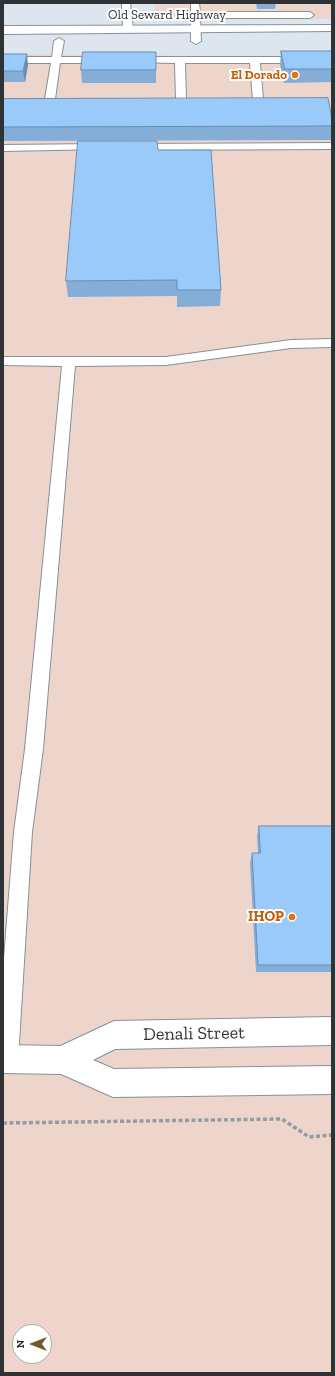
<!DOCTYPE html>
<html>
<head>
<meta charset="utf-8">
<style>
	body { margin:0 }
	#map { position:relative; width:335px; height:1376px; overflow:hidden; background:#dde6ef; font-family:"Zilla Slab",serif }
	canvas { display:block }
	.frame { position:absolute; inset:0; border:4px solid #303336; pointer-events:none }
	.north { position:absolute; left:12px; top:1324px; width:40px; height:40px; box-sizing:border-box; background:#fff; border:1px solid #acadaf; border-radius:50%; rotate:270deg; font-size:11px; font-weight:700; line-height:16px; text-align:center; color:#303336 }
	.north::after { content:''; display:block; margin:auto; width:14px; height:18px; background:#725a2a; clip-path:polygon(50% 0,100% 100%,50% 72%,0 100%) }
</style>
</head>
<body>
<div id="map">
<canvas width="335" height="1376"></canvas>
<div class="frame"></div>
<div class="north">N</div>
</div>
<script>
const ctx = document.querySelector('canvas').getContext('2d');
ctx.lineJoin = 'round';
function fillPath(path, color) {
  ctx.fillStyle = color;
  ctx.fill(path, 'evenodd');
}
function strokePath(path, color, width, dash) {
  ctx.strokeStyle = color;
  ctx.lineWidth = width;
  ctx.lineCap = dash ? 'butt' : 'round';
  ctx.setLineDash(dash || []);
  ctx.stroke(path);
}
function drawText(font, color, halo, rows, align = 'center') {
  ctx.font = font + ' "Zilla Slab",serif';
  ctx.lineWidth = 4;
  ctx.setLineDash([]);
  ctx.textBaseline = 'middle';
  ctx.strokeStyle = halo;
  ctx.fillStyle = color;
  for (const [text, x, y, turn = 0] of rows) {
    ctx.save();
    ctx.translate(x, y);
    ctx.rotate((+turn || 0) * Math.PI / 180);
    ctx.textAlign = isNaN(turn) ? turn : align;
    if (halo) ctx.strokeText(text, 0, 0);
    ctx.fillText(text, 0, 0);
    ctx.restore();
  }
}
fillPath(new Path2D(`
	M155 3H332V19L154 20Z
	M3 54 332 57V1373H3ZM20 1332H44V1356H20Z`), '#edd5cc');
const service = new Path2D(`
	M122 3H130L133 29 131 31H125L123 29Z
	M191 3H199L200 12H310L314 15 310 18H200L201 41 196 44 191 41Z
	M59 38 64 41 61 57H105L110 60 105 63H60L55 99 50 102 45 99 51 63H3V57H52L54 41Z
	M133 57H303L308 60 303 63H260L263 100 258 103 253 100 250 63H185L186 100 181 103 176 100 175 63 130 62 128 60Z
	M332 143V149L135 150 130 147 135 144Z
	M101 144 105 145 106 147 105 149 3 151V145Z
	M332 339V347L291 348 166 365 75 366 43 749 32 832 18 1059 15 1067 7 1070 3 1068V971L14 832 25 749 62 366 3 365V357H166L291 340Z`);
const minor = new Path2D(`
	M332 1017V1045L115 1049 93 1060 114 1069 332 1066V1094L113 1097 52 1070 48 1060 52 1050 114 1021Z`);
const tertiary = new Path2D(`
	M3 1045 62 1046 72 1050 76 1060 72 1070 62 1074 3 1073Z`);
const secondary = new Path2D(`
	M332 25V31L3 34V26Z`);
strokePath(service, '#889098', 2);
strokePath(minor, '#889098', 2);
strokePath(tertiary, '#889098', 2);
strokePath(secondary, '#889098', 2);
strokePath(new Path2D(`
	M3 1123 282 1119 309 1137 332 1135`), '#959ba2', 3.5, [4, 2.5]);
fillPath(service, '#fff');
fillPath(minor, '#fff');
fillPath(tertiary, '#fff');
fillPath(secondary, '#fff');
fillPath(new Path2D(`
	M256 3H276L275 9H257Z
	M281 51H332V82L284 83 280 65Z
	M156 52V83H82L81 70Z
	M3 54 28 65 25 82H3Z
	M3 99 332 119V140L3 141Z
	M158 150 221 290 220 306 177 307V296L68 297 66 281Z
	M259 826H332V972H256L250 863 252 853H258L257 836Z`), '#84aed7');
fillPath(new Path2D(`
	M27 54 28 65 25 82 23 71Z`), '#6b8daf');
const building = new Path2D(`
	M281 51H332V69H285Z
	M83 52H156V70H81Z
	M3 54H27L23 71H3Z
	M328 98 332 119V126L3 127V99Z
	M78 141H157L158 150H211L221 290H177V280L66 281Z
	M259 826H332V965H258L252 853H260Z`);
fillPath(building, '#99cafa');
strokePath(building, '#6b8daf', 1);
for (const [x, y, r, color] of [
	[295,75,4,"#e8710a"],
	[292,917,4,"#e8710a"]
]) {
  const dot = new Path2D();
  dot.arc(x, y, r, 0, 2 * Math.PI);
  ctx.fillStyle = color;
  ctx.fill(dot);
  strokePath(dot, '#fff', 1.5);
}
drawText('13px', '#303336', '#fff', [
	["Old Seward Highway",167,15]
]);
drawText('bold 13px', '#c56008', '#fff', [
	["El Dorado",287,75]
], 'right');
drawText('bold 15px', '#c56008', '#fff', [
	["IHOP",284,917]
], 'right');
drawText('18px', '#303336', '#fff', [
	["Denali Street",194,1034,-1]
]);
</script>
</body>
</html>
